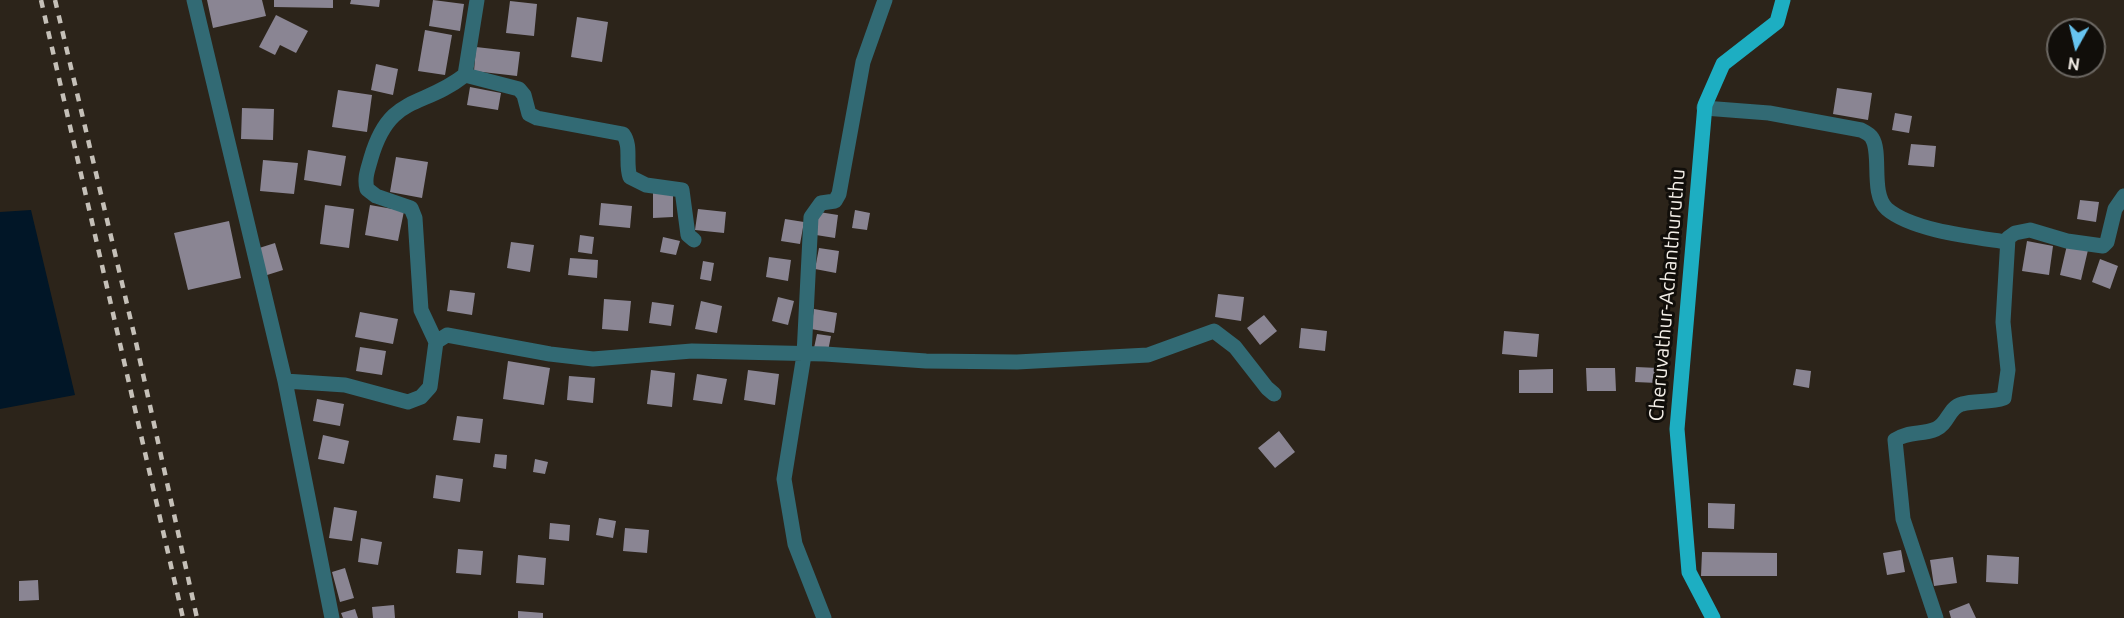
<!DOCTYPE html>
<html>
<head>
<meta charset="utf-8">
<style>
	body { margin:0 }
	#map { position:relative; width:2124px; height:618px; overflow:hidden; background:#2c241a; font-family:Ubuntu,sans-serif }
	canvas { display:block }
	.north { position:absolute; left:2046px; top:18px; width:60px; height:60px; box-sizing:border-box; background:#110e0a; border:2px solid #6c6863; border-radius:50%; rotate:188deg; font-size:16px; font-weight:700; line-height:24px; text-align:center; color:#f4efe8 }
	.north::after { content:''; display:block; margin:auto; width:21px; height:27px; background:#67c4f0; clip-path:polygon(50% 0,100% 100%,50% 72%,0 100%) }
</style>
</head>
<body>
<div id="map">
<canvas width="2124" height="618"></canvas>
<div class="north">N</div>
</div>
<script>
const ctx = document.querySelector('canvas').getContext('2d');
ctx.lineJoin = 'round';
function fillPath(path, color) {
  ctx.fillStyle = color;
  ctx.fill(path, 'evenodd');
}
function strokePath(path, color, width, dash) {
  ctx.strokeStyle = color;
  ctx.lineWidth = width;
  ctx.lineCap = dash ? 'butt' : 'round';
  ctx.setLineDash(dash || []);
  ctx.stroke(path);
}
function drawText(font, color, halo, rows, align = 'center') {
  ctx.font = font + ' Ubuntu,sans-serif';
  ctx.lineWidth = 6;
  ctx.setLineDash([]);
  ctx.textBaseline = 'middle';
  ctx.strokeStyle = halo;
  ctx.fillStyle = color;
  for (const [text, x, y, turn = 0] of rows) {
    ctx.save();
    ctx.translate(x, y);
    ctx.rotate((+turn || 0) * Math.PI / 180);
    ctx.textAlign = isNaN(turn) ? turn : align;
    if (halo) ctx.strokeText(text, 0, 0);
    ctx.fillText(text, 0, 0);
    ctx.restore();
  }
}
fillPath(new Path2D(`
	M31 210 75 395 0 409V212Z`), '#011627');
fillPath(new Path2D(`
	M207 0H262L266 16 213 28Z
	M274 0H333V8L274 7Z
	M351 0H380L379 7 350 4Z
	M433 0 464 4 460 31 429 26Z
	M510 1 537 4 534 36 506 33Z
	M276 15 308 31 296 53 280 45 275 55 259 47Z
	M577 17 608 22 602 62 571 57Z
	M425 30 452 35 445 75 418 71Z
	M476 47 520 52 517 76 474 71Z
	M376 64 398 69 393 95 371 90Z
	M470 87 501 93 498 110 467 105Z
	M1837 88 1872 93 1868 120 1833 114Z
	M338 90 372 95 367 132 332 127Z
	M242 108 274 109 273 140 241 139Z
	M1895 113 1912 116 1909 133 1892 130Z
	M1911 144 1936 146 1934 167 1908 165Z
	M308 150 346 156 341 186 304 180Z
	M396 157 428 162 422 198 390 192Z
	M263 160 298 163 294 194 260 191Z
	M673 191V217L653 218V192Z
	M2080 200 2099 202 2096 222 2077 219Z
	M601 203 632 206 630 228 599 225Z
	M325 205 354 209 349 248 320 244Z
	M370 205 404 211 398 241 365 235Z
	M698 209 726 212 724 233 695 230Z
	M855 210 870 213 867 230 852 228Z
	M819 212 838 215 835 238 816 235Z
	M785 219 804 222 800 244 781 241Z
	M229 221 241 278 188 290 174 233Z
	M580 235 594 237 592 254 578 252Z
	M663 237 680 241 676 255 660 252Z
	M2027 241 2053 246 2049 275 2022 271Z
	M511 242 534 245 530 272 507 268Z
	M275 243 283 270 264 276 256 249Z
	M2067 245 2088 250 2081 280 2060 275Z
	M819 248 839 251 836 273 815 269Z
	M769 257 791 260 788 281 766 277Z
	M570 258 598 260 597 278 568 275Z
	M2100 259 2118 266 2110 289 2092 282Z
	M703 261 714 263 711 281 700 279Z
	M450 290 475 293 472 315 447 311Z
	M1218 294 1244 297 1241 321 1215 317Z
	M778 297 794 301 788 325 772 321Z
	M604 299 631 301 628 331 602 329Z
	M701 301 722 306 717 333 695 329Z
	M652 302 674 305 671 326 649 323Z
	M814 309 837 313 834 333 811 329Z
	M360 312 398 319 393 344 355 337Z
	M1264 315 1277 331 1260 345 1247 328Z
	M1301 328 1327 331 1325 351 1299 348Z
	M1504 331 1539 334 1537 357 1502 354Z
	M817 334 831 336 828 351 814 348Z
	M360 347 386 351 382 375 356 371Z
	M508 361 550 368 544 405 503 399Z
	M1636 367 1658 368 1657 383 1635 382Z
	M1586 368H1615L1616 391H1587Z
	M1553 369V393H1519V370Z
	M1796 369 1811 371 1809 388 1793 385Z
	M651 370 675 373 672 407 647 404Z
	M748 370 779 374 775 405 744 400Z
	M697 374 727 379 722 404 693 400Z
	M569 376 595 378 593 403 567 400Z
	M317 399 344 404 340 426 313 421Z
	M457 416 483 419 480 443 453 440Z
	M1279 431 1295 452 1275 468 1258 448Z
	M323 435 349 441 344 464 318 459Z
	M495 454 507 455 506 469 493 467Z
	M535 459 548 462 545 474 533 472Z
	M436 475 463 479 460 502 433 498Z
	M1708 503 1735 504 1734 529 1708 528Z
	M334 507 357 511 352 541 329 538Z
	M599 518 616 521 613 538 596 535Z
	M550 523 570 525 569 541 549 539Z
	M625 528 649 530 647 553 623 551Z
	M361 538 382 542 378 565 358 562Z
	M458 549 483 551 481 575 456 573Z
	M1901 550 1905 572 1887 575 1883 553Z
	M1702 552 1777 553V576H1701Z
	M518 555 546 558 544 585 516 583Z
	M1987 555 2019 557 2018 584 1986 582Z
	M1953 557 1957 583 1934 586 1930 560Z
	M345 568 354 598 340 602 332 572Z
	M38 580 39 600 19 601V581Z
	M1969 603 1976 618H1951L1949 611Z
	M394 605 395 618H373L372 607Z
	M355 609 358 618H343L341 613Z
	M518 611 543 613V618H518Z`), '#8a8593');
strokePath(new Path2D(`
	M194 0 285 381 332 618
	M465 75 519 89 524 95 529 114 537 118 623 134C632 146 625 163 630 177L646 185 682 190 688 235 694 240
	M1704 108 1769 113 1861 130C1865 132 1870 134 1872 138 1882 153 1870 194 1887 209 1913 231 1974 237 2007 242
	M436 342 421 310 415 218 411 208 376 196 367 189C364 178 368 169 371 158 390 93 422 109 465 75L477 0
	M285 381 345 385 408 402 421 397 430 387 436 342 447 335 550 354 593 359 692 351 825 354 926 361 1017 362 1148 355 1214 331 1235 347 1267 388 1274 394
	M824 618 795 544 784 479 804 355 811 217 821 203 835 201 839 194 863 62 885 0
	M1936 618 1903 519 1895 440C1908 431 1922 435 1936 429 1948 424 1949 407 1962 404 1975 400 1990 403 2004 398L2008 370 2003 322 2008 238 2015 233 2030 230 2067 241 2103 246 2107 242 2115 209 2124 196`), '#326a74', 15);
strokePath(new Path2D(`
	M1713 618 1689 572 1677 429 1705 105 1723 64 1777 22 1783 0`), '#1daec2', 15);
strokePath(new Path2D(`
	M41 0 183 618
	M55 0 135 338 197 618`), '#c5c0b8', 4.5, [8, 8]);
drawText('20px', '#f4efe8', '#110e0a', [
	["Cheruvathur-Achanthuruthu",1667,295,-85]
]);
</script>
</body>
</html>
